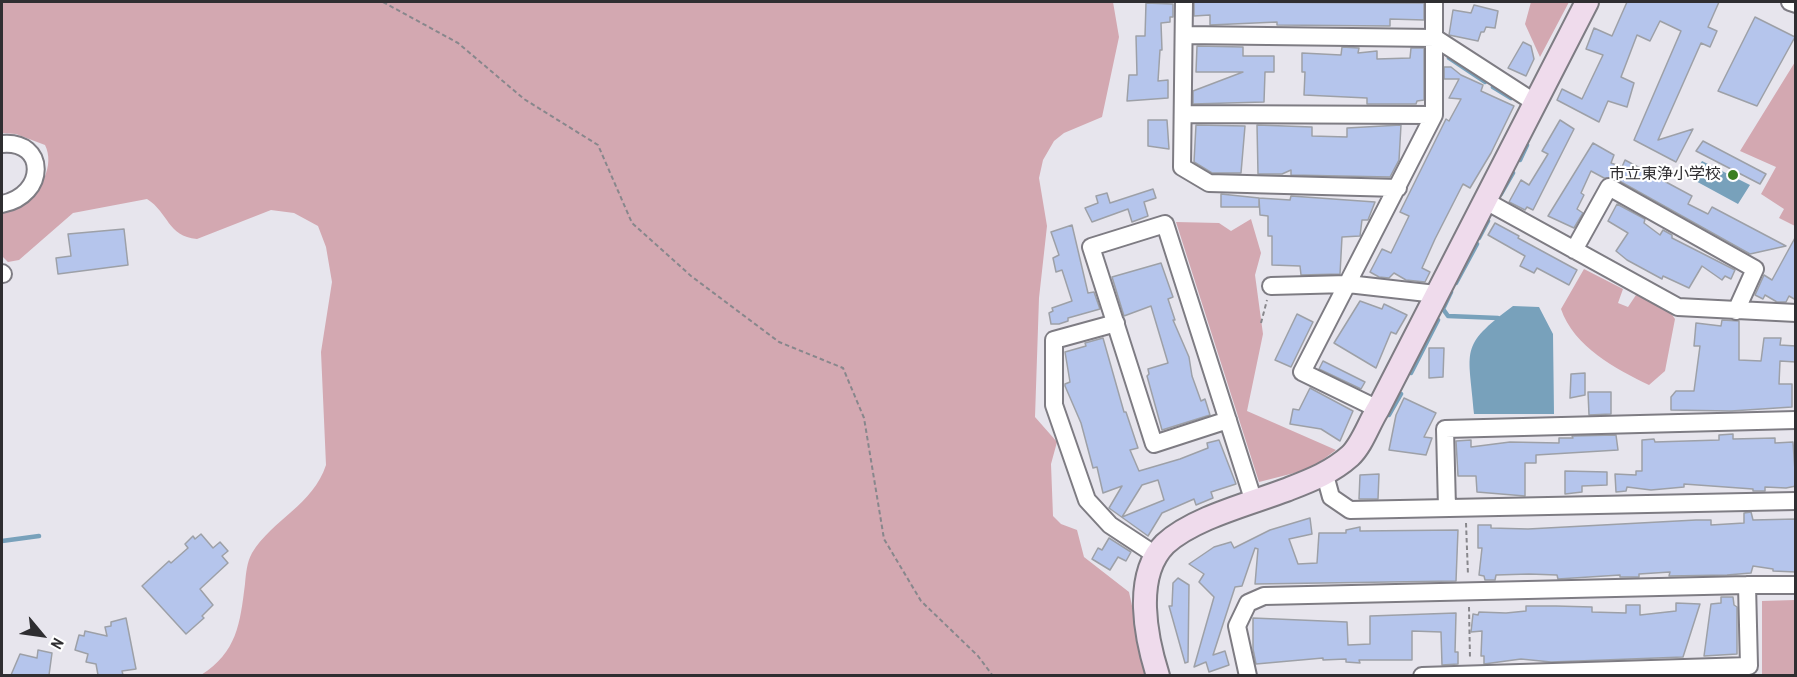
<!DOCTYPE html>
<html>
<head>
<meta charset="utf-8">
<style>
	body { margin:0 }
	#map { position:relative; width:1797px; height:677px; overflow:hidden; background:#e7e5ed; font-family:"Archivo Narrow",sans-serif }
	canvas { display:block }
	.frame { position:absolute; inset:0; border:3px solid #2f2e31; pointer-events:none }
	.north { position:absolute; left:12px; top:605px; width:60px; height:60px; -webkit-text-stroke:4px #fff; paint-order:stroke; rotate:119deg; font-size:16px; font-weight:700; line-height:24px; text-align:center; color:#2f2e31 }
	.north::after { content:''; display:block; margin:auto; width:21px; height:27px; background:#2f2e31; clip-path:polygon(50% 0,100% 100%,50% 72%,0 100%) }
</style>
</head>
<body>
<div id="map">
<canvas width="1797" height="677"></canvas>
<div class="frame"></div>
<div class="north">N</div>
</div>
<script>
const ctx = document.querySelector('canvas').getContext('2d');
ctx.lineJoin = 'round';
function fillPath(path, color) {
  ctx.fillStyle = color;
  ctx.fill(path, 'evenodd');
}
function strokePath(path, color, width, dash) {
  ctx.strokeStyle = color;
  ctx.lineWidth = width;
  ctx.lineCap = dash ? 'butt' : 'round';
  ctx.setLineDash(dash || []);
  ctx.stroke(path);
}
function drawText(font, color, halo, rows, align = 'center') {
  ctx.font = font + ' "Archivo Narrow","Noto Sans JP",sans-serif';
  ctx.lineWidth = 4.5;
  ctx.setLineDash([]);
  ctx.textBaseline = 'middle';
  ctx.strokeStyle = halo;
  ctx.fillStyle = color;
  for (const [text, x, y, turn = 0] of rows) {
    ctx.save();
    ctx.translate(x, y);
    ctx.rotate((+turn || 0) * Math.PI / 180);
    ctx.textAlign = isNaN(turn) ? turn : align;
    if (halo) ctx.strokeText(text, 0, 0);
    ctx.fillText(text, 0, 0);
    ctx.restore();
  }
}
fillPath(new Path2D(`
	M2 2H1113L1119 37 1102 117 1064 133 1054 141 1043 160 1039 178 1047 226 1039 298 1035 417 1057 442 1051 464 1053 516 1061 524 1077 530 1084 557 1129 592 1147 675H201C237 652 240 624 245 584 246 573 247 562 252 553 273 519 313 505 326 465L321 352 332 282 326 247 318 226 294 213 271 210 197 239C167 236 169 213 147 199L73 213 19 260 8 262 2 256V212C8 209 19 208 24 204 41 191 55 165 45 145L16 134 2 133Z
	M1531 2H1569L1540 57 1525 24Z
	M1795 62V226L1779 218 1784 209 1761 194 1776 167 1740 151Z
	M1251 219 1261 253 1255 275 1263 334 1247 411 1336 450 1310 469 1259 482 1176 222 1219 223 1231 231Z
	M1584 269 1623 289 1618 303 1628 307 1636 295 1668 309 1675 319 1665 371 1649 385C1616 369 1574 347 1561 309Z
	M1795 600V675H1762V601Z`), '#d3a8b1');
fillPath(new Path2D(`
	M1702 161 1750 185 1738 204 1692 179Z
	M1513 306 1539 307 1553 334 1554 414H1474C1469 349 1458 347 1513 306Z`), '#78a1bb');
strokePath(new Path2D(`
	M1449 58 1485 82
	M1493 87 1511 98
	M1520 160 1527 145
	M1501 194 1513 173
	M1479 238 1488 221
	M1456 283 1477 244
	M1451 292 1443 309 1448 316 1498 318
	M1411 373 1438 320
	M1389 415 1401 394
	M2 541 39 536`), '#78a1bb', 4.5);
const building = new Path2D(`
	M1194 2 1424 3V20L1390 19V26L1277 25V22L1210 25V15L1194 16Z
	M1627 2H1719L1708 27 1717 31 1710 47 1701 43 1658 140 1693 129 1676 162 1634 140 1681 31 1660 21 1650 41 1637 35 1621 77 1634 83 1627 107 1608 101 1599 122 1557 100 1562 89 1582 99 1603 55 1586 49 1594 28 1612 36Z
	M1146 3 1173 4V17H1170V22L1161 23 1162 50H1160L1158 81 1168 80V98L1127 101 1129 75H1137L1136 36H1145Z
	M1474 5 1498 11 1495 28 1486 27 1484 32H1481L1478 41 1449 35 1453 10 1471 13Z
	M1755 17 1795 37 1757 106 1718 91Z
	M1523 42 1531 46 1534 59 1526 76 1508 68Z
	M1197 46 1243 47V56H1274V72H1265L1264 102 1193 104V91L1243 72H1196Z
	M1342 47 1359 48 1358 53 1377 51V59L1410 58 1411 48H1424V100L1417 101 1416 104H1367V98L1304 95 1305 72H1302V53L1341 55Z
	M1444 67H1451L1461 75 1483 85 1481 91 1514 106 1491 153 1470 188 1463 184 1435 239 1422 268 1430 272 1425 282 1406 280 1394 273 1389 278 1379 277 1370 272 1382 249 1391 253 1409 216 1400 212 1446 119 1449 121 1461 99 1449 98 1459 79H1444Z
	M1148 120H1167L1169 149 1148 146Z
	M1560 120 1574 129 1533 210 1527 207 1525 210 1509 202 1521 180 1529 185 1548 154 1542 151Z
	M1196 125 1245 126 1241 173H1212L1194 162Z
	M1257 125 1312 127V136L1347 137V128L1401 125 1399 160 1390 177 1291 175V170L1282 174H1258Z
	M1703 141 1766 174 1760 184 1696 151Z
	M1593 143 1614 155 1611 163 1622 167 1625 160 1692 196 1688 204 1708 214 1712 207 1786 246 1750 254 1614 178H1604L1591 171 1581 193 1584 195 1577 209 1583 213 1574 228 1548 216Z
	M1153 189 1156 198 1144 202 1148 216 1132 222 1128 209 1092 222 1085 208 1098 203 1096 196 1107 193 1110 203Z
	M1221 194 1259 198V207H1221Z
	M1291 196 1375 202 1368 220H1362L1360 236 1342 237 1340 274 1301 275 1300 266 1272 265V236H1268V216L1260 215 1259 198 1290 200Z
	M1617 204 1645 219 1644 223 1660 235 1663 230 1672 235V238L1735 270 1731 279 1725 276 1722 280 1702 266 1689 288 1663 276 1662 279 1627 260 1616 251 1628 233 1608 221Z
	M1495 223 1519 236 1518 238 1577 270 1569 285 1537 268 1534 273 1520 266 1525 256 1488 235Z
	M1072 225 1088 293 1094 292 1100 309 1068 318V321L1059 324H1051L1049 313 1053 311 1052 308 1072 301 1062 270 1056 272 1053 258 1059 255 1051 232Z
	M124 229 128 265 58 274 56 258 71 256 68 234Z
	M1796 236V300L1789 296 1786 302H1777L1765 295 1763 299 1755 295 1764 275 1772 280Z
	M1161 263 1173 297 1168 299 1175 320H1173L1189 357 1192 376 1201 401 1205 399 1210 415 1162 430 1147 376 1149 374 1148 369 1168 363 1151 306 1124 316 1112 277Z
	M1360 301 1382 309 1384 304 1407 315 1396 334 1391 332 1376 368 1334 343Z
	M1297 314 1313 322 1291 367 1275 360Z
	M1722 320 1739 321V360L1761 361 1764 338H1781L1780 345 1796 346V362L1780 361 1779 384H1792V407L1731 411 1671 410V397L1676 391H1694L1700 346H1694L1696 323 1721 326Z
	M1103 338 1124 412H1126L1138 448 1130 450 1139 471 1180 459 1208 448 1207 443 1219 440 1236 484 1211 492 1213 498 1196 505 1194 499 1162 513 1148 536 1109 508 1122 486 1103 493 1097 467 1093 468 1081 423 1065 386V384L1070 382 1065 352 1086 346 1085 343ZM1158 480 1164 500 1122 517 1142 485Z
	M1429 348H1444L1443 377 1429 378Z
	M1323 361 1365 382 1361 389 1319 369Z
	M1585 373V395L1570 398 1571 374Z
	M1310 388 1353 411 1340 441 1321 429 1290 424 1293 409 1299 410Z
	M1588 392H1611V414L1589 415Z
	M1404 398 1436 413 1424 437 1432 438 1426 455 1389 450 1396 415Z
	M1733 434V439L1775 438V443L1793 442 1796 486 1786 488 1765 487V491H1753V489L1684 484V487L1651 490 1627 487 1626 491 1616 492 1615 474 1636 475V471H1642V440L1654 439 1655 442 1719 440V435Z
	M1616 435 1618 450 1536 455V463H1525V496L1477 492 1476 476H1458L1456 441 1471 440V447L1510 442 1559 443V438H1573L1572 436Z
	M1565 471 1607 472V485L1582 486V492L1565 494Z
	M1379 474 1378 499H1359L1360 475Z
	M1751 512 1753 520 1796 519V572L1773 571V569L1753 566 1751 573 1727 575 1669 576 1670 572 1639 574V577H1620V575L1558 579 1557 575 1529 574 1496 575 1495 580H1485L1484 576 1479 575 1482 548H1478V525H1491V528L1528 529 1696 520H1711V525L1744 523V513Z
	M1310 518 1312 534 1289 539 1298 564 1317 563 1319 533H1346V530L1360 527V531L1458 530 1456 581 1255 584 1258 549 1255 548 1242 586 1235 587 1213 655 1225 651 1229 665 1209 672 1206 662 1194 667 1214 597 1199 582 1204 574 1189 564 1214 547 1231 542 1234 548 1270 530Z
	M201 534 213 548 220 542 228 551 222 556 228 563 200 589 213 605 202 616 204 618 186 634 142 586 169 561 171 563 188 548 185 544 193 536 195 539Z
	M1109 538 1131 552 1126 561 1118 557 1110 570 1092 559 1098 548 1102 550Z
	M1178 578 1189 585 1188 662 1185 663 1169 606H1172L1173 583Z
	M1721 597H1733L1734 605 1737 607V654L1704 656 1711 604 1721 603Z
	M1676 603 1700 604 1683 657 1551 662 1521 659 1484 664V656H1481L1482 631 1471 632 1473 614 1478 615 1479 612 1506 613 1526 611V606H1556L1592 607V612L1626 613V605H1640V615L1676 611Z
	M1456 613 1455 652H1458V664L1442 665 1441 632 1412 631V660H1359L1360 663 1346 662V659L1323 660V658L1256 664 1253 649V618L1347 622 1348 645 1370 644V616Z
	M126 618 136 669 122 671 123 675H98L96 664 86 662 88 654 75 650 79 635 84 636 85 631 107 636 105 627 111 626V622Z
	M38 650 52 653 49 675H11L20 654 37 658Z`);
fillPath(building, '#b5c5ec');
strokePath(building, '#9da0a7', 1.5);
const street = new Path2D(`
	M1184 2 1182 167 1209 183 1398 188
	M1790 2 1796 4
	M1184 35 1435 38 1534 102
	M1183 114 1434 115
	M2 144C47 140 47 195 2 204
	M1484 200 1678 307 1796 313
	M1574 250 1609 187 1755 269 1736 311
	M2 273 3 274
	M1271 286 1348 284 1436 294
	M1116 323 1054 340V405L1087 500 1110 525 1157 556
	M1378 409 1302 372 1434 115V2
	M1228 420 1154 444 1091 247 1165 224 1254 502
	M1325 475 1331 497 1350 510 1796 501
	M1447 508 1445 429 1796 420
	M1248 676 1237 626 1248 603 1264 596 1747 585
	M1422 676 1749 666 1747 585H1796`);
const secondary = new Path2D(`
	M1158 676C1146 638 1133 576 1165 544 1193 518 1249 504 1286 490 1309 481 1331 473 1350 456 1362 445 1369 423 1378 409L1587 2`);
strokePath(street, '#7e7c83', 20);
strokePath(secondary, '#7e7c83', 26);
strokePath(new Path2D(`
	M383 2 458 43 524 99 598 145 632 223 691 276 779 342 843 368 864 418 884 539 921 601 978 656 993 676
	M1261 323 1267 300
	M1466 523 1468 575
	M1469 607 1470 659`), '#88878c', 2, [4.5, 3]);
strokePath(street, '#fff', 16);
strokePath(secondary, '#efdbec', 22);
for (const [x, y, r, color] of [
	[1733,175,6,"#3a7e21"]
]) {
  const dot = new Path2D();
  dot.arc(x, y, r, 0, 2 * Math.PI);
  ctx.fillStyle = color;
  ctx.fill(dot);
  strokePath(dot, '#fff', 2);
}
drawText('16px', '#2f2e31', '#fff', [
	["市立東浄小学校",1721,175]
], 'right');
</script>
</body>
</html>
